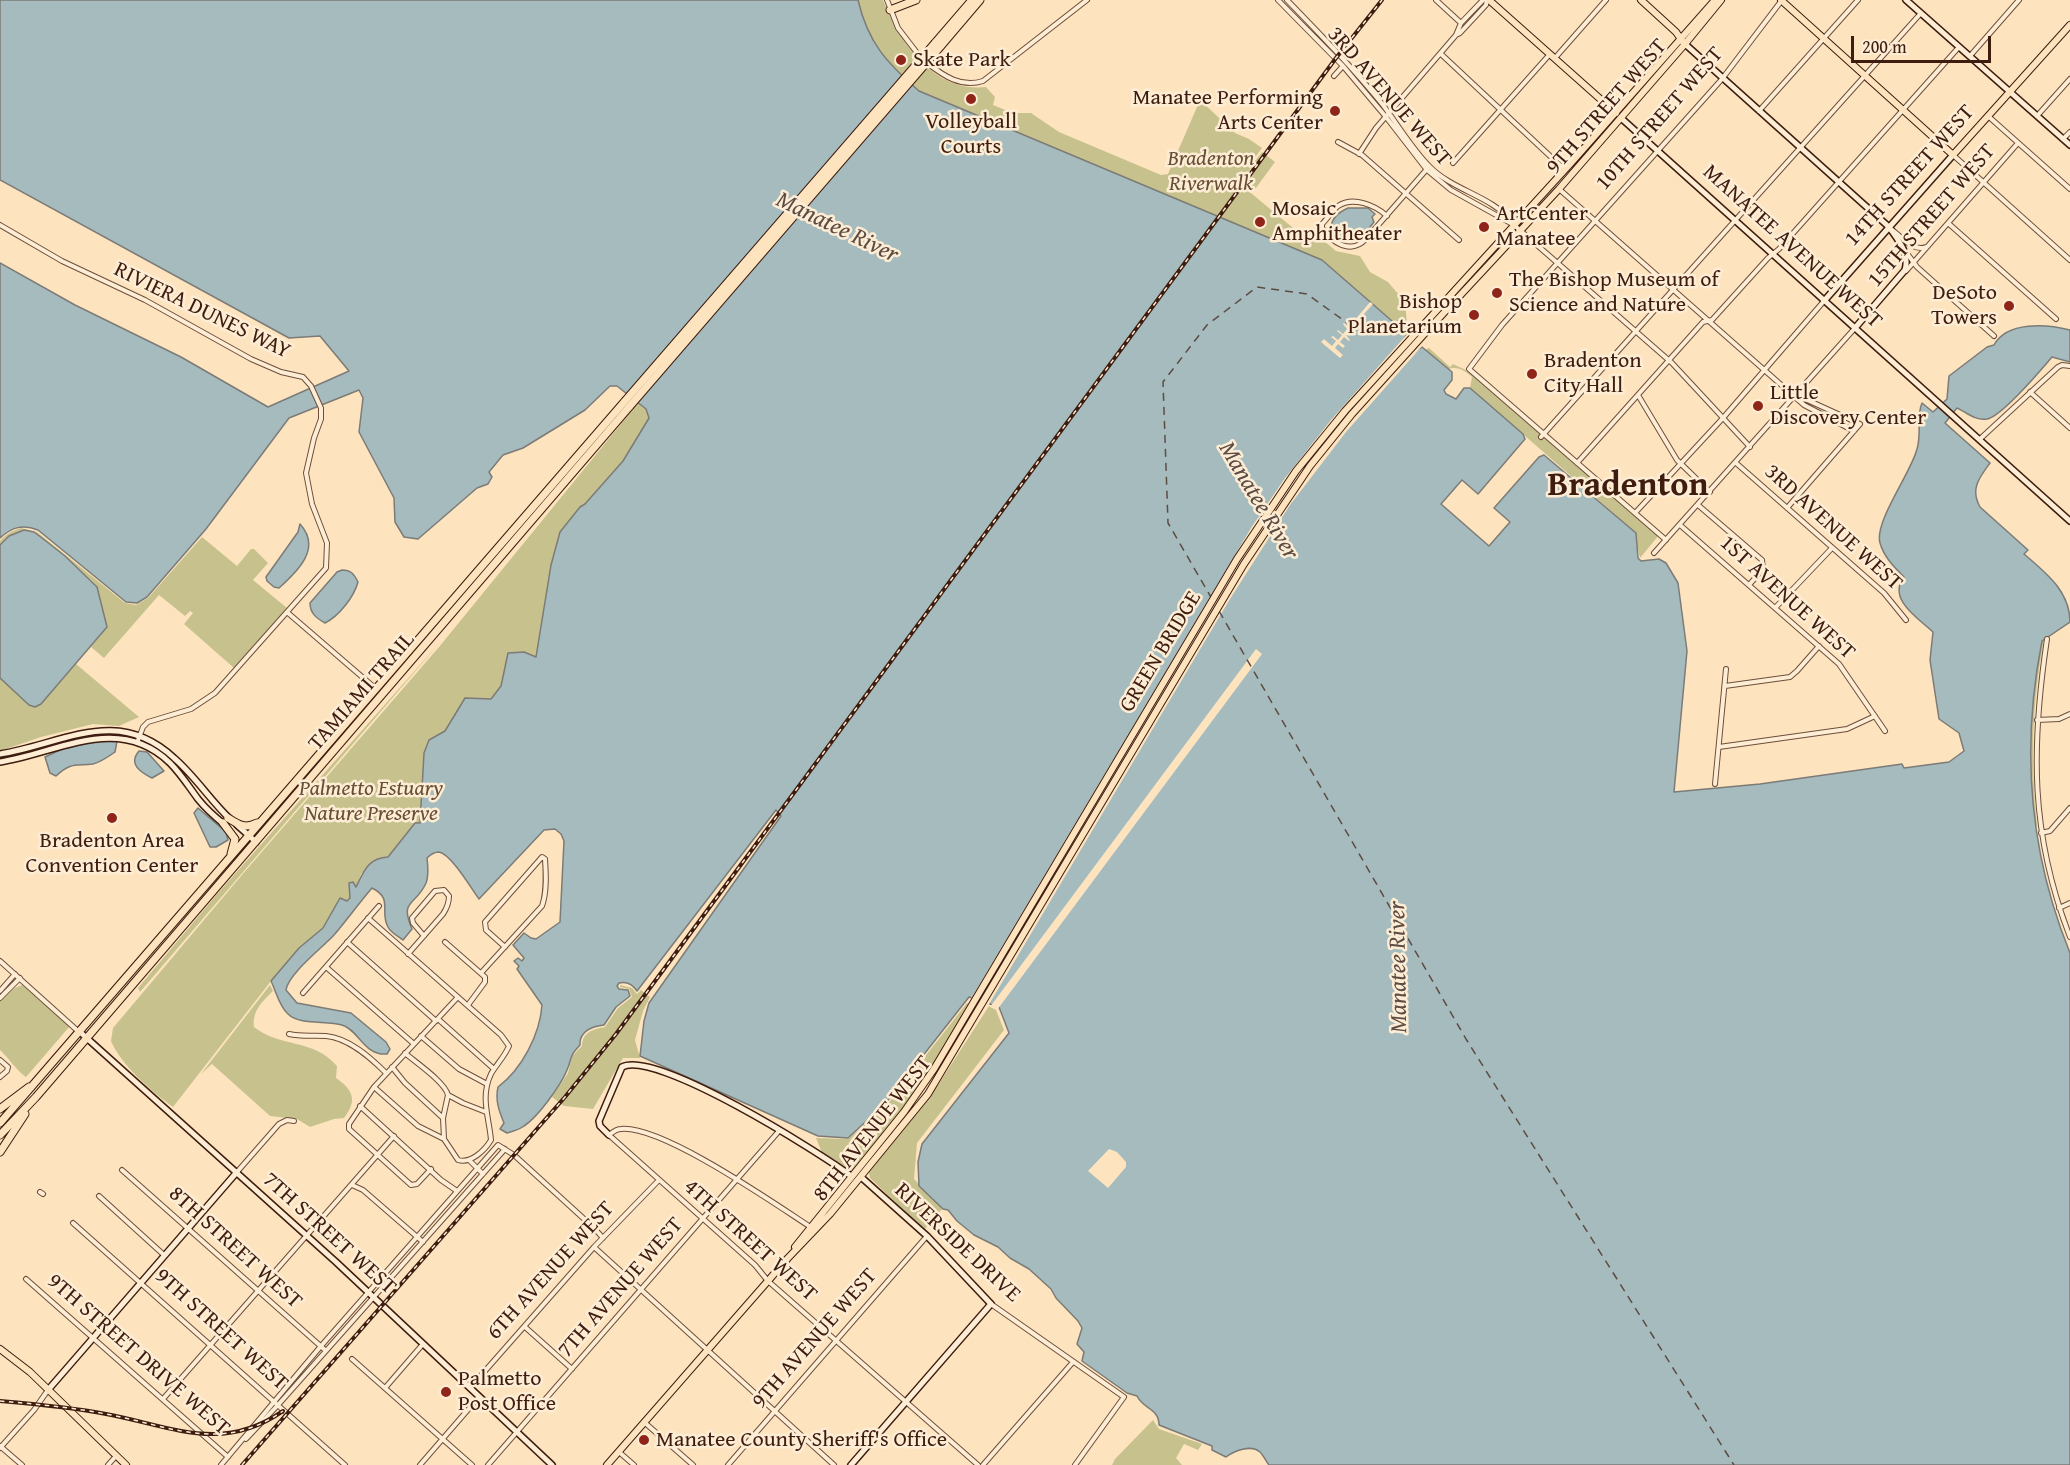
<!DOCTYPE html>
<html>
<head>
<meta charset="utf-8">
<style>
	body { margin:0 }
	#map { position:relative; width:2070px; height:1465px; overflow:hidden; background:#fde4bf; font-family:"Gentium Book Plus",serif }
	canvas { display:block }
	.scale { position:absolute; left:1851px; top:36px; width:140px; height:27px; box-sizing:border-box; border:3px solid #3e1c0f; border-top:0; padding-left:8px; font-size:18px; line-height:21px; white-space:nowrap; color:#3e1c0f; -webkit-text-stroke:4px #feedd5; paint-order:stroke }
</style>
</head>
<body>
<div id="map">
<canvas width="2070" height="1465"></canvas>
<div class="scale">200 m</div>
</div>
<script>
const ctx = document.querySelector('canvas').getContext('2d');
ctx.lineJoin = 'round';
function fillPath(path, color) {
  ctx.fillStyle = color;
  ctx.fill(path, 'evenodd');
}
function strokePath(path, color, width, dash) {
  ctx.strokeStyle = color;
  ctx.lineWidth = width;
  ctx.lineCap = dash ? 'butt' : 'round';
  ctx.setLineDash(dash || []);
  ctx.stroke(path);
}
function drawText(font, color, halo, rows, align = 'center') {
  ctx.font = font + ' "Gentium Book Plus",serif';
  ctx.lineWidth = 5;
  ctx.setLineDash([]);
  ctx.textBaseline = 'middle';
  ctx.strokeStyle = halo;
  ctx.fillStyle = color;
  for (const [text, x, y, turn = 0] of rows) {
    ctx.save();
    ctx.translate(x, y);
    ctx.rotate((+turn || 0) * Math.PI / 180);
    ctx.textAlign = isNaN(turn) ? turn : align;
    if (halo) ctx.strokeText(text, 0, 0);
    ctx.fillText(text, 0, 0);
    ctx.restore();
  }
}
fillPath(new Path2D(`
	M858 0H883C900 42 934 93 986 87L995 97 993 105 1013 113H1031L1059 132 1161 175 1168 174 1200 100 1235 133 1249 139 1262 148 1248 167 1250 168 1246 189 1304 237 1311 230 1336 251 1360 256 1370 272 1388 282 1405 302 1407 325 1400 339 1417 354 1429 348 1450 367 1453 364 1468 371 1659 535 1640 558 1634 531 1470 388 1472 377C1464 370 1458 366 1448 369L1428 352 1417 360 1413 359 1395 343 1394 340 1401 328 1322 260 919 91C887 63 868 43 858 0Z
	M1262 152 1275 162 1253 192 1248 187 1251 166Z
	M638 403 646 409 649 418 623 461 585 504 580 507 560 532 551 565 536 658 508 653 501 686 491 699 465 698 445 731 429 740 424 753 420 823 388 857 378 858 361 874 357 885 349 884 350 898 323 928 299 948 271 981 173 1107C152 1092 121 1065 111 1041L113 1028 241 876 439 647Z
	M21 528 37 532 125 603 136 605 148 598 202 537 237 566 251 549H254L268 563 253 580 287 608 234 668 184 624 193 613 190 611 185 616 159 595 104 658 91 647 107 627 93 582 65 556 34 532 5 539 0 545V541C6 534 12 531 21 528Z
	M443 639 140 992 138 988 218 893Z
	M2044 639C2032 702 2030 763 2037 826L2035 827C2028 763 2029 703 2042 641Z
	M76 664 139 717 119 726 93 724 41 737 0 751V678L29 705 41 704Z
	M22 985 70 1026 26 1077C15 1069 10 1059 0 1050V1001L15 988Z
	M270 985 273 991C262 1002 252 1011 254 1027 280 1048 313 1038 337 1066L336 1078C353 1090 358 1100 344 1118L334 1119 310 1127 297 1119 270 1116 212 1064 201 1074Z
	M620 985 632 988 637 994 641 990 650 997 643 1011 635 1040 640 1058H623L593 1109 564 1106 552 1097 568 1073 572 1056 582 1046C582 1032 594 1029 605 1027L618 1008 632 997 629 989 620 987Z
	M967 1003 970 1005 932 1068 900 1113 851 1173 823 1155 816 1138 848 1139 886 1106Z
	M989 1006 996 1010 1004 1030 917 1143 914 1179 943 1208 924 1230 870 1178 869 1172 905 1128 938 1085Z
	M1153 1420 1159 1429 1202 1444 1198 1450 1184 1444 1176 1458 1182 1465H1112L1115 1459Z`), '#c7c28d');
const water = new Path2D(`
	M0 0H858C868 43 887 63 919 91L1322 260 1407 334 1404 339 1417 350 1422 347 1452 372V380L1444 390 1446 394 1456 399 1464 388H1470L1523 434 1525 439 1478 494 1462 480 1441 504 1489 546 1510 522 1494 508 1539 457 1544 455 1636 533 1638 558 1641 561 1659 559 1666 563 1678 583 1687 651 1674 792 1760 784 1902 764 1904 768 1949 762 1964 751 1959 733 1939 719 1930 660 1933 632C1918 618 1887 599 1904 577 1894 567 1884 557 1880 543 1874 522 1911 473 1917 449 1922 433 1916 417 1922 403L1933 412 1947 399 1949 376 1987 347 1994 345C2007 321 2047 324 2070 330V362L2052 357C2041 370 2002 416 1987 419 1975 421 1966 412 1957 408L1945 423 1990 463C1979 478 1970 489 1980 507L2028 550 2024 554C2046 573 2070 591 2070 622L2042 641C2021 747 2029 852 2070 953V1465H1269C1266 1461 1263 1455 1260 1452 1251 1444 1234 1451 1226 1457L1212 1450V1446L1159 1425C1159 1408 1143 1409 1137 1396L1127 1393 1082 1361 1084 1352 1077 1344 1082 1328 1078 1321 1056 1298 1051 1289 1029 1269 1010 1258 998 1247 974 1235 957 1221 948 1210 943 1209 919 1186 918 1162 922 1144 1009 1033 999 1007 969 997 885 1104 848 1138 818 1136 640 1056 644 1021 649 1003 781 816 776 810 637 991C633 985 627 981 619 983L617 986 619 989 628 990 630 996 616 1007 604 1025C593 1026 579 1031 580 1045 568 1058 573 1056 567 1070 561 1085 538 1117 524 1126 519 1130 513 1131 507 1133L500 1129 504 1123C499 1111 495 1100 498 1087 522 1069 540 1034 542 1005L517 969 519 966 514 961 518 958 522 961 524 958 513 945 524 933 531 938 536 939 560 922 564 841 561 834 555 829 544 830 479 899C471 888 451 854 439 852 434 852 430 855 427 858 428 866 429 875 426 883 416 906 399 899 412 929L403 940C398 936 391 933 388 927 379 911 394 899 372 888 359 903 347 920 334 935 322 948 288 974 286 990L297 1003 351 1013 386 1042 390 1049 387 1054C364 1056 359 1030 342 1025 327 1020 300 1026 288 1014 279 1006 276 991 271 981L299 948 323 928 340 898 347 901 350 898 349 883 353 882 356 887C364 871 368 858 388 857L415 823H420L424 753 429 740 445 731 465 698 491 699 501 686 508 653 524 652 536 657 551 565 560 532 580 507 585 504 623 461 649 418 646 409 617 386H610L585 410 523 448 503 455 489 472 492 477 488 484 477 488 418 539 404 537 395 522 394 498 359 432 363 398 359 390 289 418 206 529 147 597 137 603 126 602 38 530C23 524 12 527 0 538V263L75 305 181 357 268 407 349 371 320 336 289 338 0 180Z
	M1348 208H1368L1375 214 1372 217 1374 222 1363 236 1353 241 1338 235 1331 227C1332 217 1339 212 1348 208Z
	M300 524C322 548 298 571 279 588L274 587 267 581 266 577 298 532Z
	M24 530 34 532 42 538 65 556 97 587 107 627 41 704 35 707 29 705 0 678V545L9 536Z
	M342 570C351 570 354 574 358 582 354 597 339 616 325 623 316 618 310 613 310 603L337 572Z
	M100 740 117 741 115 752C108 757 101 762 93 764 75 766 71 762 56 776L50 773 45 757 62 749Z
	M139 751 147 752 164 771 152 778C140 772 128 764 139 751Z
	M198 808 226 832 228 840 216 847H210L194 813Z`);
fillPath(water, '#a5bbbd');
strokePath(water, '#7c7b77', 1.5);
fillPath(new Path2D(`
	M1370 302 1373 304 1355 324 1360 328 1359 330 1353 326 1351 329 1356 333 1354 335 1349 331 1346 335 1350 340 1349 341 1344 337 1340 342 1345 346 1343 348 1338 344 1335 348 1343 355 1340 358 1321 342 1324 339 1332 346 1336 341 1331 337 1333 336 1338 340 1342 335 1337 331 1338 330 1343 334 1347 329 1343 324 1344 323 1349 327Z
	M1409 332 1410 334 1408 339 1417 346 1421 344 1423 345 1346 432 1290 505 1230 599 988 1006 970 1000 969 1002 1251 528 1285 478 1331 420Z
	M1256 649 1262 654 997 1010 990 1007Z
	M1109 1149 1117 1152 1126 1162V1167L1108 1188 1088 1171Z`), '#fde4bf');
strokePath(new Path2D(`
	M1212 599 1168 523 1163 382 1207 325 1257 287 1307 294 1350 325
	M1219 611 1466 1039 1734 1465`), '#5d4c43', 1.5, [8, 6]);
const street = new Path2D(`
	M887 0 898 28 921 58
	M1278 0 1343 66 1386 117 1427 170 1451 190 1514 225 1672 363 1750 447
	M1287 0C1320 34 1353 68 1383 105 1398 125 1412 149 1430 167 1454 191 1492 196 1512 222
	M1436 0 1461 23
	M1456 35 1461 23 1483 0
	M1441 54 1565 170
	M1970 56 2019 0
	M1555 58 1606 0
	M927 63C944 76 961 88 983 81L1087 0
	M1334 76 1343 66
	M1759 111 1858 0
	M1988 116 2070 189
	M2037 116 2070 79
	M2063 139 2070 132
	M1338 142 1362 155 1459 240
	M1359 154 1376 128 1456 35 1460 33 1486 5 1487 0
	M1953 155 2070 260
	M1453 163 1550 54
	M1559 189 1804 405 1854 431
	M1387 216C1375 205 1353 196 1338 206 1332 211 1327 219 1322 224V228C1332 243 1351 255 1366 239L1427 169
	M1948 223 2056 319
	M0 225 62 261 145 300 251 359 281 372 303 377 311 386 321 408V419L314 438 306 473 312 504 327 543 326 568 215 693 191 709 148 722 143 727 137 743
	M1892 230C1902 237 1913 252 1926 247
	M1906 252 1917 267 1994 336
	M1906 271 2018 143
	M2030 392 2070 428
	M1638 395 1677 460 1710 492
	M1541 437 1921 13
	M1980 439 2058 367 2062 365 2070 366
	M1577 463 1703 322 1712 320 1768 258 1779 249 1959 47
	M1736 463 1884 593 1906 620
	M1698 505 1762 560 1763 569 1749 585
	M1787 508 1860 424 1805 399H1799
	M1635 513 1723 418 1824 301
	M1680 525 1839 664 1885 731
	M1666 540 1469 369 1502 325 1722 79 1782 0
	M1654 553 1855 328
	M1775 608 1832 548
	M288 613 375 688
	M2047 639C2031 747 2030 834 2070 937
	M1725 686 1790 677 1797 671 1819 646
	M2037 720 2059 719 2070 714
	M1719 747 1847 729 1875 716
	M1715 784 1726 669
	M2041 833 2050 831 2070 808
	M2059 908 2070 903
	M368 918 501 1035 509 1046C505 1056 496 1065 491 1074 480 1097 489 1117 491 1140 485 1150 471 1164 458 1160L444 1139 418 1126 374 1087
	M347 942 436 1021
	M445 942 485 977V982L468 1005
	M408 954 443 914C447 908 449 903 449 896L444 890 435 891 412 918 413 923 424 936
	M0 961 79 1032
	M326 967 414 1044
	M481 973 542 906C547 892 546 874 545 859L542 857 485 922 486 930 505 947
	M0 991 15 974
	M303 993 379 906
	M0 998 20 978
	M438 1019 494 1069
	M289 1034C302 1037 313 1035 326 1036 349 1038 371 1058 386 1073
	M421 1036 459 1069 487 1084
	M405 1053C415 1062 445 1082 448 1095L463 1103 486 1112
	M0 1060 8 1067 7 1071 0 1077
	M392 1067 405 1083 443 1118
	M360 1106 441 1180 457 1191
	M444 1139 443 1118 448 1095
	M469 1160 483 1174
	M431 1169 417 1184 411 1185 349 1129V1124L374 1087 458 997
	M122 1170 325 1350
	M237 1172 279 1124 287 1120 294 1121
	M352 1185 363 1190 423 1242
	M40 1192 43 1194
	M99 1196 164 1255
	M73 1223 345 1465
	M812 1228C775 1204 662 1125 621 1129 616 1129 613 1132 609 1135L755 1265 768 1281 978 1465
	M594 1247 834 1465
	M26 1279 228 1457
	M991 1304 1124 1397 1075 1465
	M525 1327 572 1369
	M352 1359 472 1465
	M385 1388 423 1344
	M470 1388 594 1247 659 1180
	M163 1399 394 1136
	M644 1422 693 1465
	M246 1439 278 1405 505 1149
	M0 1446 22 1465
	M0 1448 34 1410 48 1390
	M619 1452 634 1465
	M108 1465 116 1456
	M221 1465 321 1346 498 1145 514 1155 594 1228 603 1238
	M420 1465 479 1397
	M488 1465 779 1131
	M728 1465 927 1236
	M983 1465 1073 1362`);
const secondary = new Path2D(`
	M1906 0 2070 145
	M1685 44 1889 227C1898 240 1910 253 1905 270L1855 328
	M1621 118 2070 521
	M1824 301 1953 155
	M0 754C63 744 117 705 174 758 195 776 210 800 230 819
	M0 762C58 753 118 713 170 763 181 774 189 787 198 799 206 809 215 817 225 825
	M237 825 256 842
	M80 1032 336 1262 552 1465
	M609 1135 600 1126 599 1121 622 1067C655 1049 819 1152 851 1176
	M48 1390 237 1172
	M851 1465 991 1304 927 1236 861 1177`);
const primary = new Path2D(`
	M1489 0 1616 113
	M1641 0 1676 32 1683 42
	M1781 0 1953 155 2070 25
	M795 1247 904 1112 934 1069 1237 559 1296 471 1345 411 1571 163 1715 0
	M0 1349 30 1372 126 1465
	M607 1465 788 1258 830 1214 928 1094 1244 564 1310 466 1352 414 1426 332 1559 189 1685 44 1721 0`);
const highway = new Path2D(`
	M890 10 916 0
	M935 43 972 0
	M940 47 980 0
	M228 818C239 825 245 829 257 823
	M223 823 235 839 231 854
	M0 1109 29 1087
	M0 1123 625 401
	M0 1135 36 1097 630 406
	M0 1152 25 1114`);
strokePath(street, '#6e4e3b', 6);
strokePath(secondary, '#3e1c0f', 8);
strokePath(primary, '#3e1c0f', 8);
strokePath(highway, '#3e1c0f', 9);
strokePath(street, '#feedd5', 4);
strokePath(secondary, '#feedd5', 5);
strokePath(primary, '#fde4bf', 6);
strokePath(highway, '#fde4bf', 7);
const rail = new Path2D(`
	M0 1401C35 1404 70 1407 106 1414 171 1426 221 1454 283 1411
	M242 1465 565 1097 616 1034 1336 58 1382 0`);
strokePath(rail, '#3e1c0f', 4);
strokePath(rail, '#feedd5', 1.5, [4.5]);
const highwayBridge = new Path2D(`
	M625 401 935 43
	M630 406 940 47`);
strokePath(highwayBridge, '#3e1c0f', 9, []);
strokePath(highwayBridge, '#fde4bf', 7);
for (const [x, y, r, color] of [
	[901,60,6,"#8f2418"],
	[971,99,6,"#8f2418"],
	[1335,111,6,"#8f2418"],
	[1260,222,6,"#8f2418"],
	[1484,227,6,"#8f2418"],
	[1497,293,6,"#8f2418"],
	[2009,306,6,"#8f2418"],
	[1474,315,6,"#8f2418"],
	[1532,374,6,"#8f2418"],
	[1758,406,6,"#8f2418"],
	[112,818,6,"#8f2418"],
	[446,1392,6,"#8f2418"],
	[644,1440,6,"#8f2418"]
]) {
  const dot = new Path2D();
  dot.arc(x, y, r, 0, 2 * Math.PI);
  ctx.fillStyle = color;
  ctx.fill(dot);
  strokePath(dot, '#feedd5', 2);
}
drawText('22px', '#3e1c0f', '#feedd5', [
	["Skate Park",913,60],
	["Manatee Performing",1323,98,"right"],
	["Arts Center",1323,123,"right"],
	["Volleyball",971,122,"center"],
	["Courts",971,147,"center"],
	["Mosaic",1272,209],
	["Amphitheater",1272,234],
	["ArtCenter",1496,214],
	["Manatee",1496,239],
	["The Bishop Museum of",1509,280],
	["Science and Nature",1509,305],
	["DeSoto",1997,293,"right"],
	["Towers",1997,318,"right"],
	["Bishop",1462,302,"right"],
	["Planetarium",1462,327,"right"],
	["Bradenton",1544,361],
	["City Hall",1544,386],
	["Little",1770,393],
	["Discovery Center",1770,418],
	["Bradenton Area",112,841,"center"],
	["Convention Center",112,866,"center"],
	["Palmetto",458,1379],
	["Post Office",458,1404],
	["Manatee County Sheriff's Office",656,1440]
], 'left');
drawText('22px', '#3e1c0f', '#feedd5', [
	["3RD AVENUE WEST",1389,97,49],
	["9TH STREET WEST",1607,107,-49],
	["10TH STREET WEST",1660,119,-49],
	["14TH STREET WEST",1910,176,-48],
	["15TH STREET WEST",1932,216,-49],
	["MANATEE AVENUE WEST",1792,247,42],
	["RIVIERA DUNES WAY",202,311,26],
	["3RD AVENUE WEST",1833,528,42],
	["1ST AVENUE WEST",1787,598,42],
	["GREEN BRIDGE",1161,652,-59],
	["TAMIAMI TRAIL",362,692,-49],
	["8TH AVENUE WEST",873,1129,-52],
	["7TH STREET WEST",329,1234,42],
	["4TH STREET WEST",750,1241,42],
	["RIVERSIDE DRIVE",957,1243,43],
	["8TH STREET WEST",235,1248,42],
	["6TH AVENUE WEST",551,1271,-48],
	["7TH AVENUE WEST",621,1288,-49],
	["9TH STREET WEST",221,1330,42],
	["9TH AVENUE WEST",815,1339,-49],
	["9TH STREET DRIVE WEST",138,1355,41]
]);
drawText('italic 22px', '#674e35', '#feedd5', [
	["Bradenton",1211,159],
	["Riverwalk",1211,184],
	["Palmetto Estuary",371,789],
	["Nature Preserve",371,814]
]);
drawText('italic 24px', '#5d4c43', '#feedd5', [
	["Manatee River",837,228,26],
	["Manatee River",1258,501,59],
	["Manatee River",1399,967,-91]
]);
drawText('bold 34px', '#3e1c0f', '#feedd5', [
	["Bradenton",1628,486]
]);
</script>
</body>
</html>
